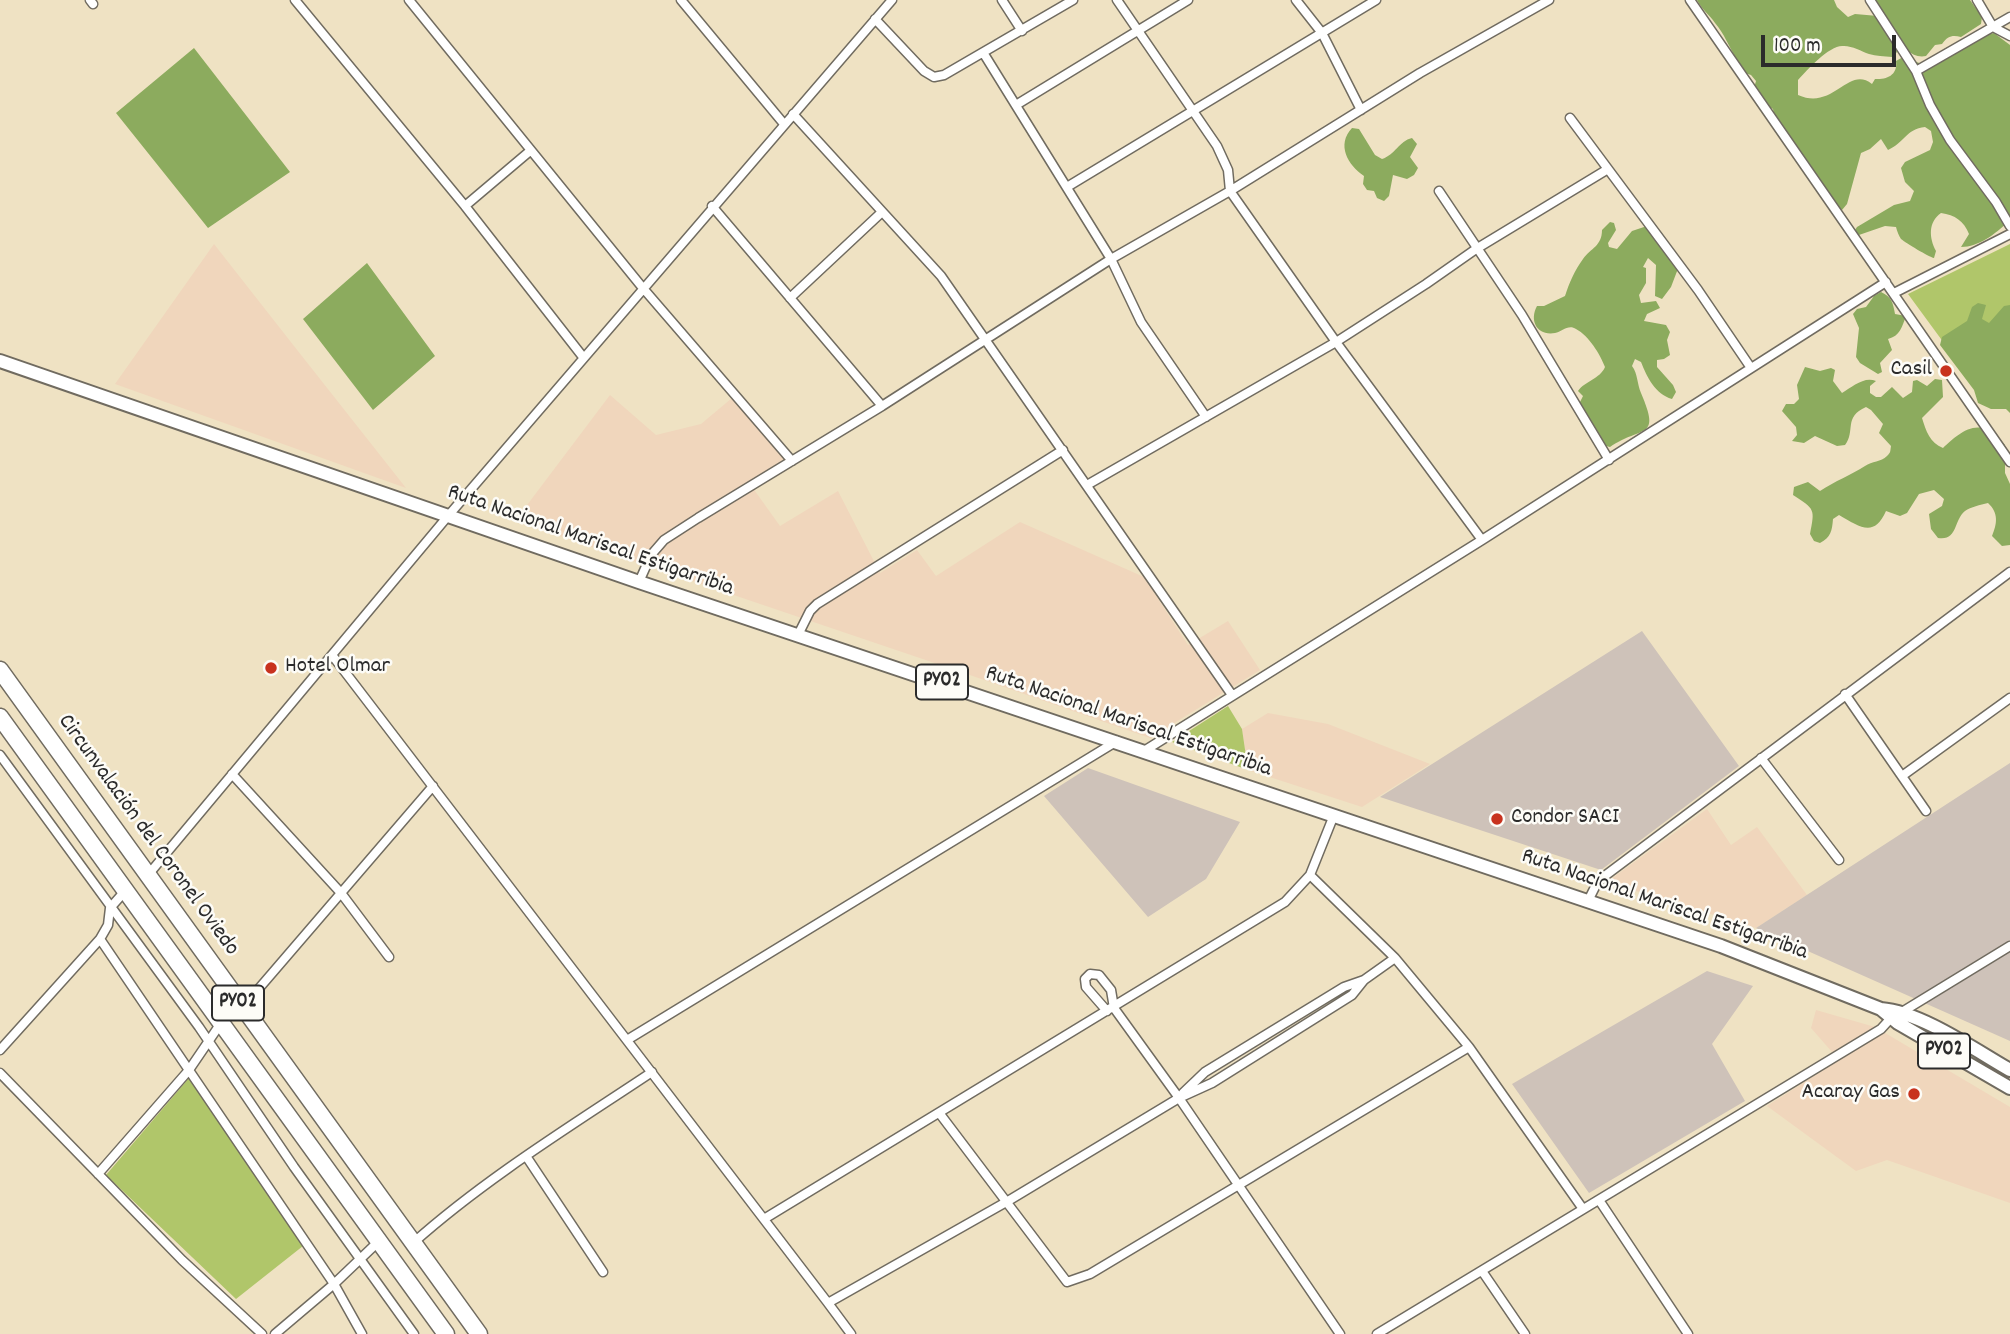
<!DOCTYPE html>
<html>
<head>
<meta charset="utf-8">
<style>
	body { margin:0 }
	#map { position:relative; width:2010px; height:1334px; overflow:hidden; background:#efe2c3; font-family:Dekko,sans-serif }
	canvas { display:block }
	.scale { position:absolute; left:1761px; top:35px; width:135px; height:32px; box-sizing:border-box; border:4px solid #2b2b2b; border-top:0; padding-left:9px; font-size:21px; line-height:24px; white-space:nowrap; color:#2b2b2b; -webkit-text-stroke:5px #fdfcf7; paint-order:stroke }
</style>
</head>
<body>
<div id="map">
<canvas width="2010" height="1334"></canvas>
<div class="scale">100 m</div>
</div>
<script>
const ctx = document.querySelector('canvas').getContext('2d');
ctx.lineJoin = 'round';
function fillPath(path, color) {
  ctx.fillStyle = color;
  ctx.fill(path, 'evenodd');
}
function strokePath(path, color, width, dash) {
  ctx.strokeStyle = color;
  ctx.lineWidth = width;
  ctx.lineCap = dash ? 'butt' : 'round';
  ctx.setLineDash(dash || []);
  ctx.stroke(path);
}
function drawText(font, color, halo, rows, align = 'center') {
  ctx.font = font + ' Dekko,sans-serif';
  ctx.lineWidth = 5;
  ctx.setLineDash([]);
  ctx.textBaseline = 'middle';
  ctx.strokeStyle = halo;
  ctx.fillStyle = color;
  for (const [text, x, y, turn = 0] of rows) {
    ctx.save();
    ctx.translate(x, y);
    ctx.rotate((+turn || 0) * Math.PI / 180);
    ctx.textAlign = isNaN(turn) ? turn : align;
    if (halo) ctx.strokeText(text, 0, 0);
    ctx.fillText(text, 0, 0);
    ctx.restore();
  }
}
fillPath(new Path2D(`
	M214 244 294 346 406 488 115 384Z
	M610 395 656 435 701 424 732 398 786 461 750 484 780 526 838 491 880 573 917 550 936 576 1020 522 1144 577 1188 645 1228 621 1260 670 1150 738 967 674 515 521Z
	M1268 713 1328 724 1430 764 1362 807 1248 770 1242 729Z
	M1707 809 1731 845 1757 827 1807 895 1756 928 1607 882Z
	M1816 1010 1875 1027 2010 1107V1203L1887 1160 1856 1171 1767 1106 1839 1060 1811 1028Z`), '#f0d6bc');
fillPath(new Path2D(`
	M1642 631 1739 766 1601 870 1380 797Z
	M2010 763V1041L1756 928Z
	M1088 768 1240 822 1206 879 1148 917 1044 796Z
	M1707 971 1753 986 1712 1044 1745 1101 1589 1193 1512 1084Z`), '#cec2b9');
fillPath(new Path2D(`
	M2010 244V354H1952L1908 294Z
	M1228 706 1242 729 1248 770 1172 742Z
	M189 1078 303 1246 236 1299 106 1175Z`), '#b0c66a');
fillPath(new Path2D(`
	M1697 0H1834L1837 7 1848 17 1855 14 1878 16 1896 45 1897 52 1892 57C1884 56 1876 56 1869 54 1861 51 1851 45 1842 46 1829 46 1807 70 1798 80V95C1834 111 1848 65 1872 84L1875 79C1888 80 1898 74 1896 61L1903 57 1922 64 1933 60 1944 49 1959 41 1994 33 2010 45V218L2008 222C1995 234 1979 247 1961 247L1969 234C1964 221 1955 215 1941 213 1928 222 1929 238 1936 251L1934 258C1929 257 1906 243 1901 239 1899 236 1897 231 1896 227L1885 226 1856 236 1853 233 1857 227 1894 205 1910 201 1914 191 1905 182 1901 168 1905 162 1930 150 1933 142 1931 131 1925 127C1906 129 1904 143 1888 150L1881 139 1870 149 1861 153 1847 204 1842 210C1837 208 1831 206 1827 203 1820 198 1820 190 1816 184 1799 154 1778 146 1773 109L1761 102 1754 88 1756 81 1751 75 1745 73C1743 65 1739 64 1736 58 1729 47 1724 33 1715 23 1709 14 1702 10 1697 0Z
	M1875 0H1970L1982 17 1981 24 1961 37C1952 35 1948 36 1942 44L1935 45 1926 56C1900 61 1892 18 1876 6Z
	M194 48 290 172 208 228 116 113Z
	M1352 128 1359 129 1375 155 1382 159C1395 155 1399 141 1412 138L1417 144 1410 157 1418 168 1414 175 1407 179 1393 175 1389 196 1384 201 1377 198 1374 191 1367 190 1363 184 1364 176C1348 165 1336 145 1352 128Z
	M1610 222 1614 223 1616 230 1608 243 1609 247 1617 249 1632 231 1647 226 1656 236 1654 239 1663 242 1679 266 1671 287 1662 299 1655 296 1656 265 1648 258 1643 267 1646 268V283L1639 295 1641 303 1656 301 1660 308 1647 314 1644 321 1666 325 1670 332 1667 340 1670 355 1664 359 1657 360V367L1673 385 1676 392 1672 399C1655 394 1647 377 1641 362L1635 359 1632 366C1638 374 1637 384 1641 393 1661 440 1643 425 1610 447 1589 443 1579 424 1574 405L1580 402 1583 396 1578 391C1585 381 1600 379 1605 367 1600 354 1589 336 1576 329 1568 324 1562 332 1555 333 1537 336 1529 321 1537 306H1544L1565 296C1569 283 1575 270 1583 259 1591 248 1602 246 1602 230Z
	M367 263 435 356 373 410 303 319Z
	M1881 292C1892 297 1893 303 1895 314L1906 316C1902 327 1900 336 1888 339L1892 350 1880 363 1882 372 1878 374 1860 363 1856 357 1859 328 1853 314 1857 309 1866 307 1874 296Z
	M1978 303 1986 305 1982 319 1989 323 2004 306 2010 305V413L2006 409H1991L1978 403 1974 390 1940 345 1942 337 1967 321 1972 307Z
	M1805 367 1820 371 1831 368 1835 370 1833 381 1842 393C1852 387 1864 376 1876 381L1870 386V393L1876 397H1881L1892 387 1903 398 1912 392 1913 381 1917 380 1927 386 1935 379 1942 380 1943 397 1922 418C1926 431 1930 443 1943 448 1953 439 1967 425 1982 428L1985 435 2000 439 2005 445V473L2010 484V545L2002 546 1992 536C1997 524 1999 513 1988 503 1980 505 1971 507 1965 511 1953 521 1958 541 1938 538L1931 529 1929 514 1942 506 1944 499 1934 490 1919 494 1907 513 1900 516 1886 511C1874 538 1860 527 1839 515L1833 519C1832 531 1831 537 1820 543L1814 541 1810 534C1815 509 1815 509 1793 495L1794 487 1808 482 1820 491C1835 481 1851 475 1865 466 1872 461 1881 462 1887 456 1891 452 1890 452 1891 446L1879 433 1883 424 1871 410 1866 407C1843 417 1856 431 1845 445L1837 446 1815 436 1804 443 1792 441 1797 435 1796 427 1782 411 1786 404H1794L1799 399 1797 385Z`), '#8cab5e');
const street = new Path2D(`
	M90 0 93 4
	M295 0 465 206 583 357
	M409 0 642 287 792 461
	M681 0 784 124
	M1002 0 1022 31
	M1117 0 1217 146 1228 170 1230 191 1336 342 1482 540
	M1296 0 1322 33 1361 110
	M1690 0 2010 462
	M1870 0 1916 71 1930 105 1950 140 1996 202 2010 226
	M1977 0 1993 27 2010 36
	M875 19 924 71 934 77 944 75 1073 0
	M984 54 1111 259 1141 322 1206 417
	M1916 71 2010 17
	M1016 105 1188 0
	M793 114 941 276 1232 695
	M1570 118 1698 290 1751 368
	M1067 187 1376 0
	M1439 191 1522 315 1609 460
	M465 206 530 151
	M712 206 882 406
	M1894 293 2010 234
	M790 298 882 212
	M1087 485 1336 342 1426 284 1476 249 1608 169
	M639 582 651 555 664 540 698 518 882 406 1111 259 1230 191 1420 73 1549 0
	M798 635 810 611 817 604 1063 450
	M332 655 828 1303
	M1845 694 1926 811
	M1144 751 1482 540 1886 282
	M0 755 199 1027 294 1167 414 1334
	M1761 758 1839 860
	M232 774 341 893 389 957
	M1902 776 2010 698
	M148 875 448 516 892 0
	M1310 875 1395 958 1469 1047 1583 1209
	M1588 901 1598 881 2010 572
	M100 939 334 1284 362 1334
	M243 1007 433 786
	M1107 1011 1086 987 1085 979 1090 974 1099 975 1111 990 1114 1008 1179 1098 1340 1334
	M1902 1012 2010 946
	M627 1040 1117 741
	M0 1050 100 939 108 925 110 908 126 890
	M0 1073 182 1260 262 1334
	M1183 1093 1205 1072 1344 987 1364 980
	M940 1114 1067 1282 1090 1274 1469 1047
	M526 1156 603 1272
	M98 1174 189 1070 221 1023
	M1599 1200 1688 1334
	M764 1219 1285 902 1310 875 1334 815
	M413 1243C486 1178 571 1126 652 1072
	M1482 1271 1525 1334
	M275 1334 334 1284 378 1242
	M851 1334 828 1303 1008 1201 1179 1098 1212 1083 1352 995 1364 980 1395 958
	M1377 1334 1881 1029 1891 1018`);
const primary = new Path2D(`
	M0 361 639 582 1721 946 1881 1009C1921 1012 1975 1050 2010 1070
	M1881 1009 1898 1023 2010 1088`);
const highway = new Path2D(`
	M0 670 479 1334
	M0 717 446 1334`);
strokePath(street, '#706b60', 11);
strokePath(primary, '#706b60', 16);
strokePath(highway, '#706b60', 19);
strokePath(street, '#fff', 8);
strokePath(primary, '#fff', 12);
strokePath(highway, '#fff', 16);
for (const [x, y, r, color] of [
	[1946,371,7,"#c8321e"],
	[271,668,7,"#c8321e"],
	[1497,819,7,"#c8321e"],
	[1914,1094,7,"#c8321e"]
]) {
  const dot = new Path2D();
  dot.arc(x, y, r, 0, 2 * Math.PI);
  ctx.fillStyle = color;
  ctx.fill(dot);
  strokePath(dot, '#fdfcf7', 2.5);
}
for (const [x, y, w] of [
	[942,682,52],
	[238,1003,52],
	[1944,1051,52]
]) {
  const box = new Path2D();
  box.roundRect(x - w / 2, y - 17.5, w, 35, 5);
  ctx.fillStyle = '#fdfcf7';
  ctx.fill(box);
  strokePath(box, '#2b2b2b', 2);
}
drawText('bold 21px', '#2b2b2b', null, [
	["PY02",942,682],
	["PY02",238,1003],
	["PY02",1944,1051]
]);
drawText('23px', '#2b2b2b', '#fdfcf7', [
	["Casil",1932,371],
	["Hotel Olmar",285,668,"left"],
	["Condor SACI",1511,819,"left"],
	["Acaray Gas",1900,1094]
], 'right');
drawText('23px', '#2b2b2b', '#fdfcf7', [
	["Ruta Nacional Mariscal Estigarribia",590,542,19],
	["Ruta Nacional Mariscal Estigarribia",1128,723,19],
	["Circunvalación del Coronel Oviedo",147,836,54],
	["Ruta Nacional Mariscal Estigarribia",1664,906,19]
]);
</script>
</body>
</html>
